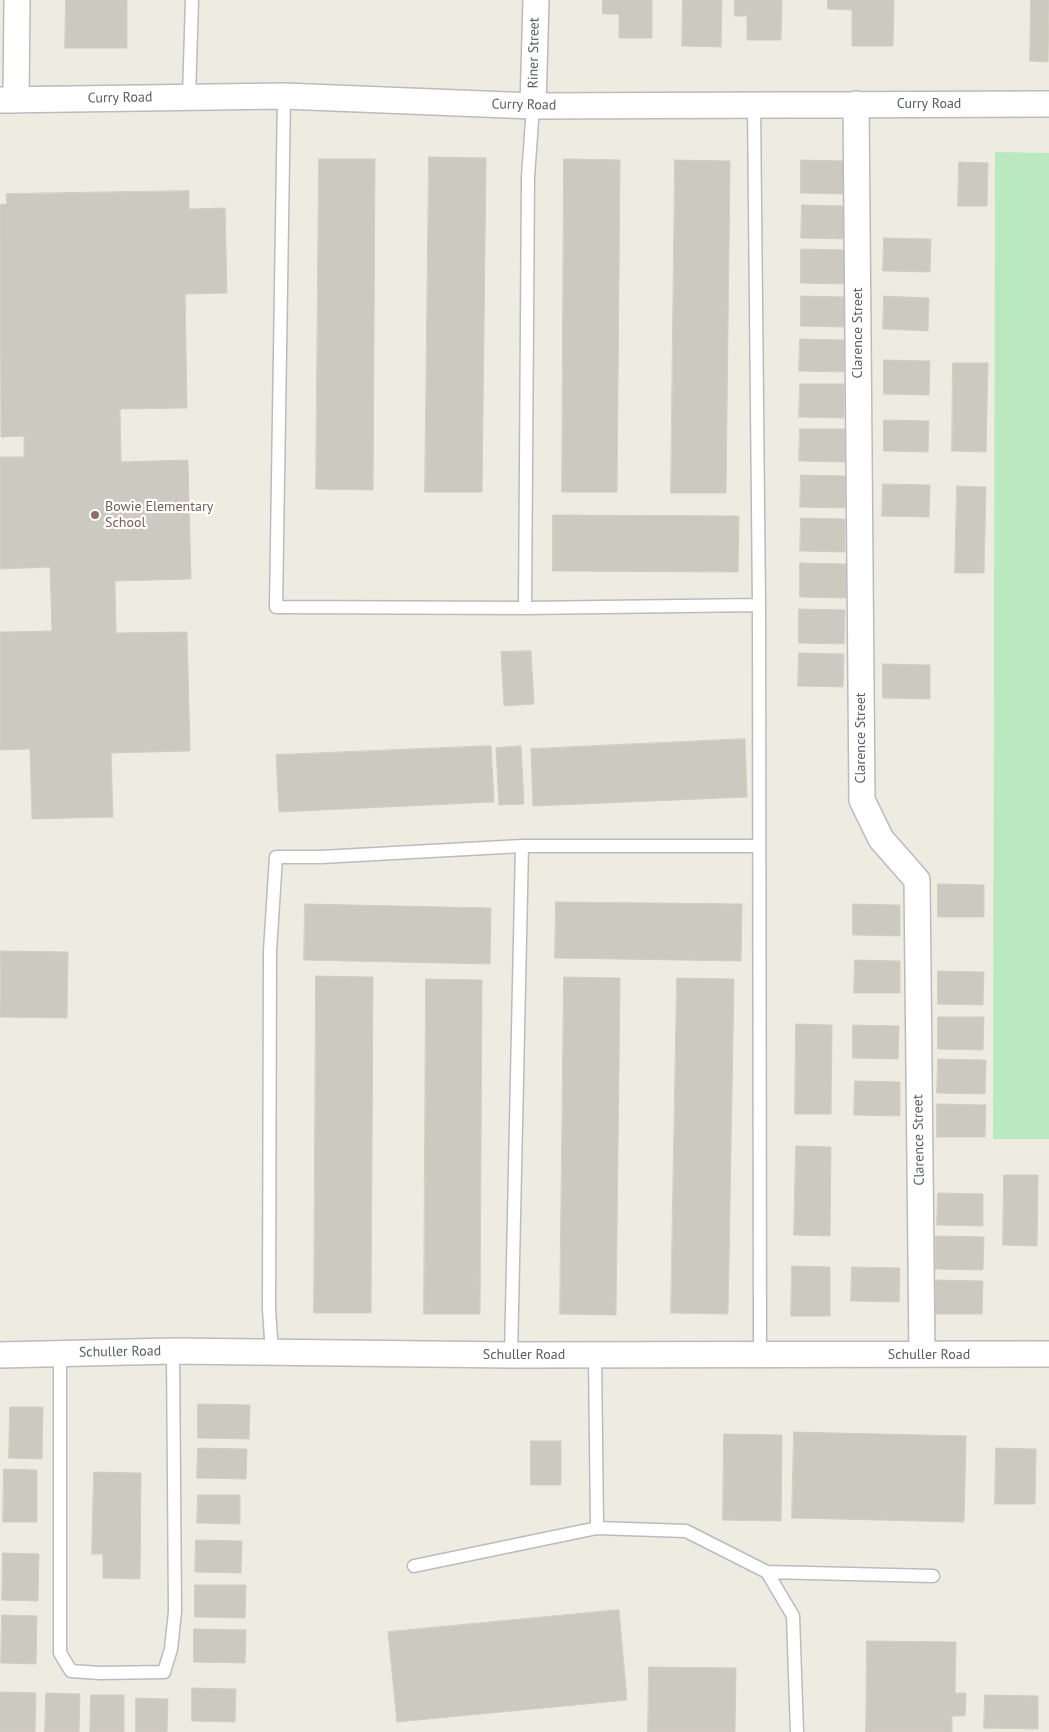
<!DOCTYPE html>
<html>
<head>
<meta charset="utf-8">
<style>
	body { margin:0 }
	canvas { display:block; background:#eeece1 }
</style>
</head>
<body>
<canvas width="1049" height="1732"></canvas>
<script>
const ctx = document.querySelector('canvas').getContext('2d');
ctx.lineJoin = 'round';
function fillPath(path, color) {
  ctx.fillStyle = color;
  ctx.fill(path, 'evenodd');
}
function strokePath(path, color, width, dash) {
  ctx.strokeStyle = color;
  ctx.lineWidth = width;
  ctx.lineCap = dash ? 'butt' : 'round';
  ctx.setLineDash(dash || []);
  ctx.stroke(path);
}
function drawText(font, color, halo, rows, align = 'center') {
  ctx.font = font + ' "PT Sans",sans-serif';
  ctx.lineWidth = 4.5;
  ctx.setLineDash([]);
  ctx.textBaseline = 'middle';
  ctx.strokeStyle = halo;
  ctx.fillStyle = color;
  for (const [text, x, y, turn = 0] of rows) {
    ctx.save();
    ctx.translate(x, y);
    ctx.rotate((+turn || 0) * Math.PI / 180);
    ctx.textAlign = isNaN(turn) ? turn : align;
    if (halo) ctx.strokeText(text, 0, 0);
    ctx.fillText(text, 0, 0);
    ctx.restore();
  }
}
fillPath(new Path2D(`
	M995 152 1049 153V1139H993Z`), '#bae8bf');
const building = new Path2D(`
	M66 0H127V48H65Z
	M603 0H652V38H619V14H603Z
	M683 0H722L721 47 682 46Z
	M735 0H782L781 40H747V16H735Z
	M828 0H894L893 46H852V10L828 9Z
	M1031 0H1049L1048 62 1030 61Z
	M429 157 486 158 482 492H425Z
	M319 159H375L373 490 316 489Z
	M564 159 620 160 617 492H562Z
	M675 160 730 161 726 493H671Z
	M801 160 845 161 844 194 801 193Z
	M959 162 988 163 987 206H958Z
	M189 191V209L225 208 227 293 185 294 187 408 120 409 121 462 188 460 191 579 115 581 116 633 187 632 190 751 111 753 113 817 32 819 30 749 0 750V632L52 631 50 567 0 569V457H24V436L1 437 0 205 7 204 6 194Z
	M802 205 846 206 845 239 801 238Z
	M884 238 931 239 930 272 883 271Z
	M801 249 846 250 845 284 801 283Z
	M801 296 845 297 844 327 801 326Z
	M884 296 929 298 928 331 883 329Z
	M800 339 844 340V372L799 371Z
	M884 360 930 361 929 395 884 394Z
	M953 363H988L986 452 952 451Z
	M800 384H844V418L799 417Z
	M884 420 929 421 928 452 884 451Z
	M800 429H845V462L799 461Z
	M801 475 845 476V508L800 507Z
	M883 484 930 485 929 517 882 516Z
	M957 486 986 487 984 573H955Z
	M553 515 739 516 738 572 553 571Z
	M801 518 845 519V552L800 551Z
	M800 563 846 564V598L800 597Z
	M799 609 845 610 844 644 799 643Z
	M531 651 534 704 504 706 501 652Z
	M799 653 844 654 843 687 798 686Z
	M883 664 930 665V699L883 698Z
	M745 739 747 797 533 806 531 749Z
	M491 746 494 802 279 812 276 755Z
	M521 746 524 804 499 805 496 748Z
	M938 884 984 885V917H938Z
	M556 902 742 904 741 961 555 958Z
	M305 904 491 908 490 964 304 960Z
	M853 904 900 905V936L853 935Z
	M1 951 68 952 67 1018 0 1017Z
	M855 960 900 961V993H854Z
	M938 971 984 972 983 1005 938 1004Z
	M316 976 373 977 371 1313H314Z
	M564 977 620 978 616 1315 560 1314Z
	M677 978 734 979 728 1314 671 1313Z
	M426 979 482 980 480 1314H424Z
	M938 1017H984L983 1050 938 1049Z
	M796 1024 832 1025 831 1114H795Z
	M853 1025 899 1026 898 1059 853 1058Z
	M938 1059 986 1060 985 1094 937 1093Z
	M855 1081 900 1082V1116L854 1115Z
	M937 1104 986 1105 985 1137H937Z
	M796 1146 831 1147 830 1236 794 1235Z
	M1004 1175H1038L1037 1246 1003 1245Z
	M938 1193 983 1194V1226L937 1225Z
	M936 1236 984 1237 983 1270 935 1269Z
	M792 1266 830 1267V1316H791Z
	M852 1267 900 1268 899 1302 851 1301Z
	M936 1280 983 1281 982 1314H936Z
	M198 1404 250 1405 249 1439 198 1438Z
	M10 1407H43L42 1459 9 1458Z
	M794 1432 966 1436 964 1522 792 1518Z
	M724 1434 782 1435 781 1521 723 1520Z
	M531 1441H561V1485H531Z
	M198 1448 247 1449 246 1479 197 1478Z
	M996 1448 1036 1449 1035 1504H995Z
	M4 1469 37 1470V1522H3Z
	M94 1472 141 1473 140 1579 103 1578V1554H92Z
	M198 1495H240V1524L197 1523Z
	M196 1540 242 1541 241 1573 195 1572Z
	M3 1553 39 1554 38 1601 2 1600Z
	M195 1585H246L245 1618 195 1617Z
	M619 1610 627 1700 397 1722 388 1632Z
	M2 1615 37 1616 36 1664 1 1663Z
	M194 1629 246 1630 245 1663 194 1662Z
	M867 1641 956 1642 955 1693H966L965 1716H952V1732H866Z
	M649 1667 736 1668 735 1732H648Z
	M192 1688 236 1689 235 1722 192 1721Z
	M0 1692 36 1693 35 1732H0Z
	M46 1693 80 1694 79 1732H45Z
	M91 1695H124V1732H90Z
	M985 1695 1038 1696V1729L984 1728Z
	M136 1698 168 1699 167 1732H136Z`);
fillPath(building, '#cbc9c0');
strokePath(building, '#d3cfbe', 1);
const lane = new Path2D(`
	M284 96 276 607 525 608 759 605
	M189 97 192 0
	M754 105 759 605 760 1356
	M525 608 528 177 533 106
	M60 1353V1653L71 1671 100 1673 164 1672 171 1649 175 1612 173 1351
	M272 1353 269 1309 270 951 276 857H321L522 846H759
	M511 1355 522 846
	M595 1356 597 1528 686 1531 767 1572 793 1616 797 1732
	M414 1566 597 1528
	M767 1572 933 1576`);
const street = new Path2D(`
	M0 100 284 96 533 106 1049 104
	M16 100 17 0
	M856 104 862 800 881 839 917 880 922 1354
	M533 106 536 0
	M0 1355 173 1351 511 1355 1049 1354`);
strokePath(lane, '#b9bbc1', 15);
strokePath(street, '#b9bbc1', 28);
strokePath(lane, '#fff', 12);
strokePath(street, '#fff', 25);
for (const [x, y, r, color] of [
	[95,515,5,"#8d6e63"]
]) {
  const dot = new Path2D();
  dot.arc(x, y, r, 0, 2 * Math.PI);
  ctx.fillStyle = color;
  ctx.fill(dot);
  strokePath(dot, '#fff', 2);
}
drawText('14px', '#595d63', '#fff', [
	["Riner Street",534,53,-89],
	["Curry Road",120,98,-1],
	["Curry Road",929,104],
	["Curry Road",524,105,1],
	["Clarence Street",858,333,-90],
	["Clarence Street",861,738,-90],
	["Clarence Street",919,1140,-91],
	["Schuller Road",120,1352,-1],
	["Schuller Road",524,1355],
	["Schuller Road",929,1355]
]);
drawText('14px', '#785e54', '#fff', [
	["Bowie Elementary",105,507],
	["School",105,523]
], 'left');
</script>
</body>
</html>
